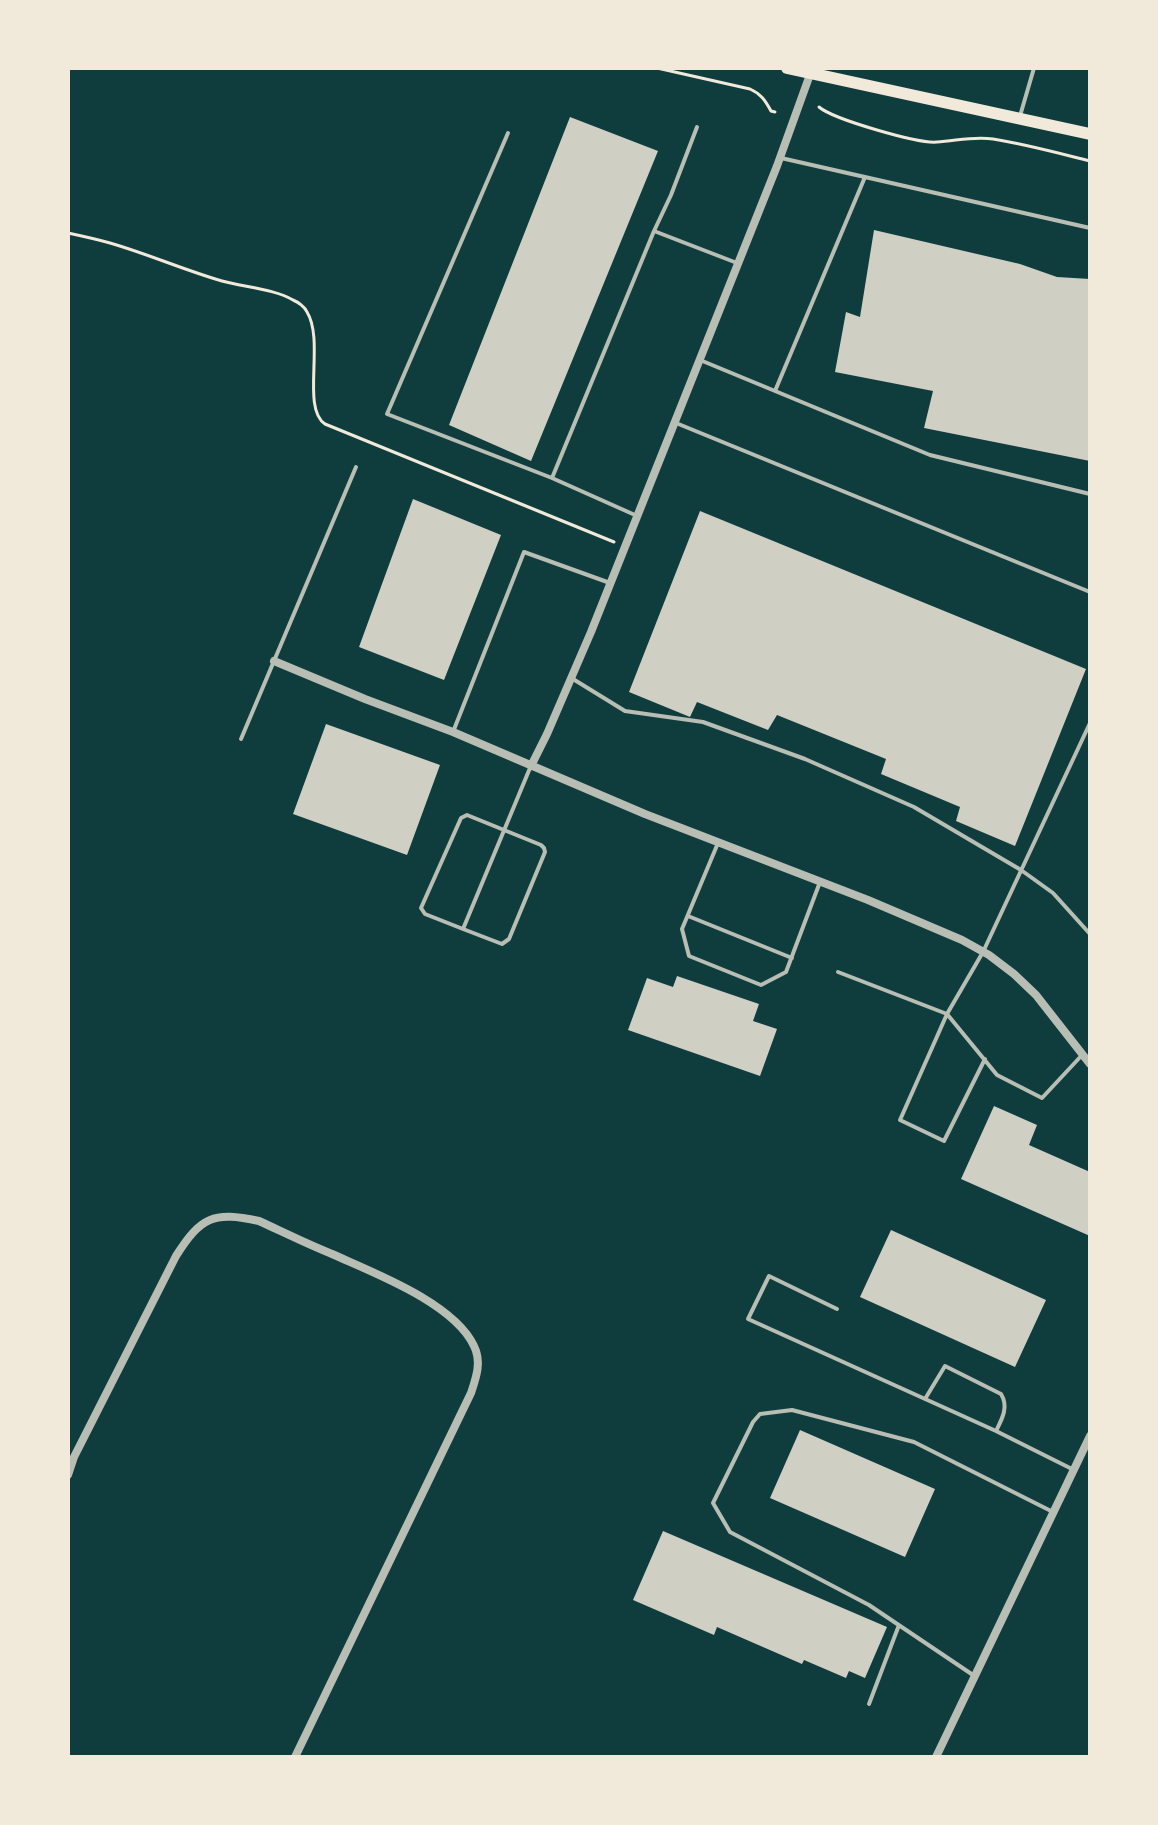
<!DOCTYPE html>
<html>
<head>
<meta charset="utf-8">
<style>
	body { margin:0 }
	#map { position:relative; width:1158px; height:1825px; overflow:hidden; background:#0f3d3e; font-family:"DM Sans",sans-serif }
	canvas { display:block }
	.frame { position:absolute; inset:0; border:70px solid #f1e9da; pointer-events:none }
</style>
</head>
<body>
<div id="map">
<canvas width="1158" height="1825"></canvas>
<div class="frame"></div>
</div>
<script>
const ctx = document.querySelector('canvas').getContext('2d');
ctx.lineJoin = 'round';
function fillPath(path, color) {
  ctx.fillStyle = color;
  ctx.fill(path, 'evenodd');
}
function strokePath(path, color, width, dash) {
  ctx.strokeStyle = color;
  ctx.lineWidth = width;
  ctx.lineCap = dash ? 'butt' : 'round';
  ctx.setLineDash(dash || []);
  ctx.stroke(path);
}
fillPath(new Path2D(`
	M570 117 658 151 531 461 449 425Z
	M874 230 1020 264 1057 277 1090 279V461L924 428 933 391 835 372 846 312 860 317Z
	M413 499 501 535 444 680 359 647Z
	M700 511 1086 669 1015 846 956 821 960 807 881 774 886 759 777 715 768 730 697 702 690 717 629 692Z
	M326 724 440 765 407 855 293 814Z
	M677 976 759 1004 753 1021 777 1029 760 1076 628 1030 647 978 673 987Z
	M994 1106 1037 1125 1029 1145 1090 1172V1236L961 1179Z
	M891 1230 1046 1300 1015 1367 860 1297Z
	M800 1430 935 1489 905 1557 770 1498Z
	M663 1531 887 1627 865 1678 849 1671 846 1678 804 1660 802 1664 717 1627 714 1635 633 1600Z`), '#cfcfc3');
strokePath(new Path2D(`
	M657 68 750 89C761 94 765 100 771 111L775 112
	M819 107C833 119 918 144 937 142 956 141 973 136 993 139 1025 144 1058 153 1090 161
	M68 233C82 236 96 239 110 243 148 254 184 270 222 281 243 287 275 289 293 300 298 302 305 307 307 312 325 341 301 408 325 424L614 542`), '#f1e9da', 3);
strokePath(new Path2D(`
	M1020 116 1034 68
	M508 133 387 414 552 478
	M781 158 1090 228
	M654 231 671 195 697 127
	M700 360 930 455 1090 494
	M775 391 865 177
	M676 423 1090 592
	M635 515 552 478 654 231 737 263
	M573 679 625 711 703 722 805 759 914 807 1021 870 1053 893 1090 934
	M453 732 524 552 610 583
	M241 739 356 467
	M718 843 682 929 689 956 761 985 786 972 820 882
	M688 916 792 958
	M463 929 502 944 509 939 545 852 544 848 541 845 467 815 461 818 421 908 425 914 463 929 530 768
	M838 972 947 1014 900 1120 944 1141 985 1059
	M1083 1054 1042 1098 997 1075 947 1014 983 952 1090 723
	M837 1309 769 1276 748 1319 996 1431 1072 1469
	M925 1399 945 1366 1001 1394C1009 1407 1002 1419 996 1431
	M973 1675 869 1605 730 1532 713 1503 753 1422 760 1414 792 1410 914 1442 1053 1512
	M869 1704 899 1625`), '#b8beb3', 4);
strokePath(new Path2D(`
	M274 661 365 699 453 732 645 814 868 900 962 940 989 955 1014 974 1036 995 1090 1064
	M531 766 547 734 591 632 777 166 812 69
	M68 1475 74 1457 176 1256C201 1217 213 1211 259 1221 283 1232 307 1244 332 1254 374 1273 454 1303 474 1346 482 1362 476 1378 471 1393L295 1757
	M936 1757 1090 1436`), '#b8beb3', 8);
strokePath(new Path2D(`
	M787 68 1090 134`), '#f1e9da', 12);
</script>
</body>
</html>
